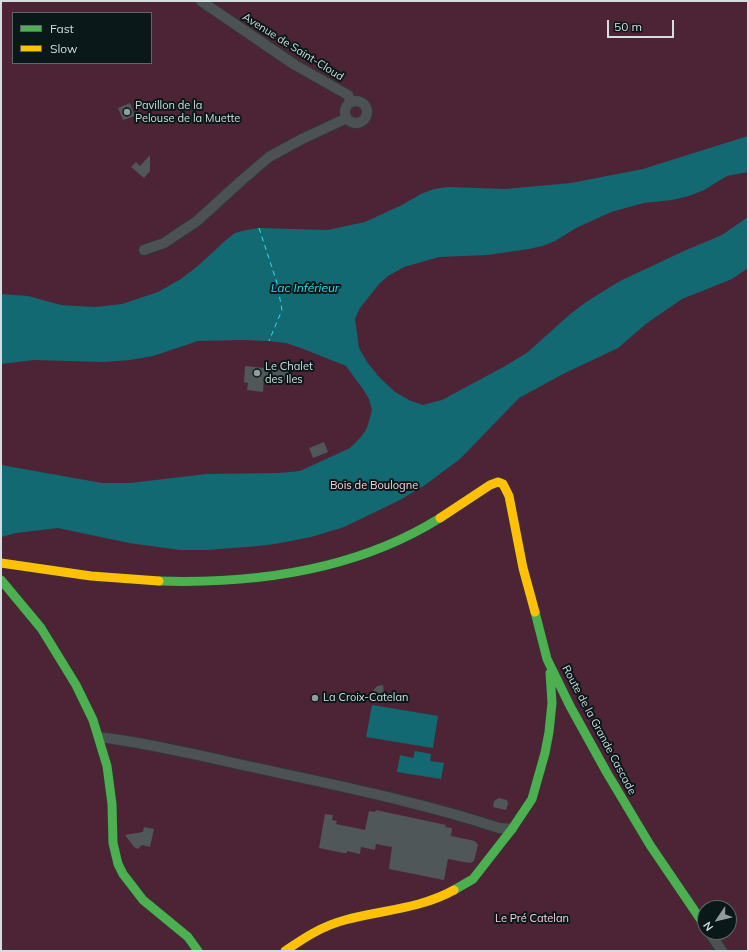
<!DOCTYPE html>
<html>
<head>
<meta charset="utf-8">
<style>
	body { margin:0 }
	#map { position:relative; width:749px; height:952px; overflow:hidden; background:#161e20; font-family:Mulish,sans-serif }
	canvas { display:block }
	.frame { position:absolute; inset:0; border:2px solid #d4dddf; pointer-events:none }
	.legend { position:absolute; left:12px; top:12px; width:140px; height:52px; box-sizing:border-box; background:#0a181a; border:1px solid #5b6769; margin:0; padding:5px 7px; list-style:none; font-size:12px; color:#d4dddf }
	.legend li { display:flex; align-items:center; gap:8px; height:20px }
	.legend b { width:20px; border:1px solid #5b6769 }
	.north { position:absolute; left:697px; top:900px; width:40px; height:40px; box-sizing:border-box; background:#0a181a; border:1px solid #5b6769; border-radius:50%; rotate:235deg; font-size:11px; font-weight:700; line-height:16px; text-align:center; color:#d4dddf }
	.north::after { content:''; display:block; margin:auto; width:14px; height:18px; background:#929a9c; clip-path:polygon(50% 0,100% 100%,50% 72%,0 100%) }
	.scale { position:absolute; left:607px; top:20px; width:67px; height:18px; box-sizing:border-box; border:2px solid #d4dddf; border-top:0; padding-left:5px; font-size:12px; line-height:14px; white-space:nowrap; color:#d4dddf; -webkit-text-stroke:3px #0a181a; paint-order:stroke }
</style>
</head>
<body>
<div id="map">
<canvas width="749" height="952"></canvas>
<div class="frame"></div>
<ul class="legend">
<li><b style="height:5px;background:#4caf50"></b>Fast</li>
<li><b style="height:5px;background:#ffc107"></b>Slow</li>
</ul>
<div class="north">N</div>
<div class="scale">50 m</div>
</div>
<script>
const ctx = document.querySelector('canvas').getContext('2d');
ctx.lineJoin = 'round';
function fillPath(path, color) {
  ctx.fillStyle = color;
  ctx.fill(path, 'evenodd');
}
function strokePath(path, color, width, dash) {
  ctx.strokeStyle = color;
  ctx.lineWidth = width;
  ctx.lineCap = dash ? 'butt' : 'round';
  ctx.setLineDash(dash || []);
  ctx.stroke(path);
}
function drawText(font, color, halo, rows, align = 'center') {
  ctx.font = font + ' Mulish,sans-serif';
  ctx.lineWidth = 4;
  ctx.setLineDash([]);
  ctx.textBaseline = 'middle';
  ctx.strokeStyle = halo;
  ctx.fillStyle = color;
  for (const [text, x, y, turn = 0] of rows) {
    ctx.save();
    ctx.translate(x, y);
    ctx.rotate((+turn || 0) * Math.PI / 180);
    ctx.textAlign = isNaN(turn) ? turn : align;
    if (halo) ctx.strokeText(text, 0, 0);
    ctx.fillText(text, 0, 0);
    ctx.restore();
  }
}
fillPath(new Path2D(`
	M1 1H748V951H1ZM13 13H151V63H13ZM705 908H729V932H705Z`), '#4d2435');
fillPath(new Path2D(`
	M748 136V172L727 176 704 190 689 196 672 200 644 203 611 212 576 228 555 241 542 246 529 249 487 255 439 257 404 267 388 276 379 284 360 308 355 319 359 348 367 362 379 377 395 392 411 401 423 405 442 400 507 365 528 352 568 316 586 302 620 281 684 251 722 235 748 217V268L732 279 682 299 647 323 618 348 563 374 519 398 460 459 425 485 400 500 344 527 311 537 275 544 258 546 207 550H180L129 543 58 528 16 533 1 537V465L102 483H130L207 474 279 473 300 471 350 448 361 437 367 428 372 410 369 399 363 389 346 366 301 348 286 343 269 341 241 340 198 341 153 356 130 360 103 362 34 360 1 364V294L28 296 61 305 76 306 95 307 122 304 158 292 181 279 199 265 226 240 235 233 246 230 259 228 328 230 365 222 402 205 421 194 434 189 448 187 505 189 571 183 643 169Z
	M372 705 438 716 433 748 366 737Z
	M415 751 431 754 430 761 444 763 441 779 397 772 400 755 413 758Z`), '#136972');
strokePath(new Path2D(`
	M259 228 277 283 282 310 269 341`), '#32dbed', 1, [5, 4]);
fillPath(new Path2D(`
	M130 103 135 116 123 120 118 108Z
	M150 155V171L144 178 131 167 136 162 140 166Z
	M245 366 292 371 291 380 264 377 263 392 247 390 248 383 244 382Z
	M324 442 328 452 313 458 309 448Z
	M383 685 384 694 377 695 372 692 377 686Z
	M499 798 507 800 508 804 506 810 493 807 494 801Z
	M376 810 446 825 445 827 452 828 451 836 475 841 478 845 474 861 470 863 448 859 444 880 389 869 392 847 376 844 375 850 361 847 360 854 347 851V853H343L319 848 325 814 333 815 332 820 337 821 336 824 365 830 369 811 375 812Z
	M144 827 154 829 150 847 142 845 138 849 134 847 125 835 143 832Z`), '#505758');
const street = new Path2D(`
	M201 1 295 65 348 95 351 102
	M345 112a11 11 0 1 1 22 0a11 11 0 1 1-22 0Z
	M144 250 164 243 197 221 241 181 269 157 302 139 347 118
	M99 737C155 744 210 758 266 770 344 787 423 803 499 828L512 829
	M709 932 722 951`);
const fast = new Path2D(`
	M1 580 41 628 76 685 93 720 107 766 112 804 113 843 118 864 123 874 143 900 188 937 198 951
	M159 581C255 584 357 570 440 518
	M535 612 547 659 570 706 607 773 650 845 705 926
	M454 890 473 879 512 829 532 799 545 753 549 732 552 703 550 673`);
const slow = new Path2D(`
	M440 518 490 485 498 482 503 484 509 496 523 568 535 612
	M1 563 91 576 159 581
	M285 951C304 938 322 926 345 920 381 910 420 909 454 890`);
strokePath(street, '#313738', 12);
strokePath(fast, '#313738', 10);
strokePath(slow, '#313738', 10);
strokePath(street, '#4c5253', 10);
strokePath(fast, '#4caf50', 9);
strokePath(slow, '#ffc107', 9);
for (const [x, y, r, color] of [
	[127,112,4,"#929a9c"],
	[257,373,4,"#929a9c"],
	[315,698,4,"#929a9c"]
]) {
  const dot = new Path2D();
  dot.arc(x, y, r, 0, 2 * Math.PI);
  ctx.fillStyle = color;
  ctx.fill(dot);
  strokePath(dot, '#0a181a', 1.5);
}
drawText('11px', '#d4dddf', '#0a181a', [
	["Avenue de Saint-Cloud",293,47,32],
	["Route de la Grande Cascade",599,730,62]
]);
drawText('11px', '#d4dddf', '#0a181a', [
	["Pavillon de la",135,106],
	["Pelouse de la Muette",135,119],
	["Le Chalet",265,367],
	["des Iles",265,380],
	["La Croix-Catelan",323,698]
], 'left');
drawText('11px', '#fcd0de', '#0a181a', [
	["Bois de Boulogne",374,486],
	["Le Pré Catelan",532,919]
]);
drawText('italic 12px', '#32dbed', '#0a181a', [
	["Lac Inférieur",305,288]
]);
</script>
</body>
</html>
